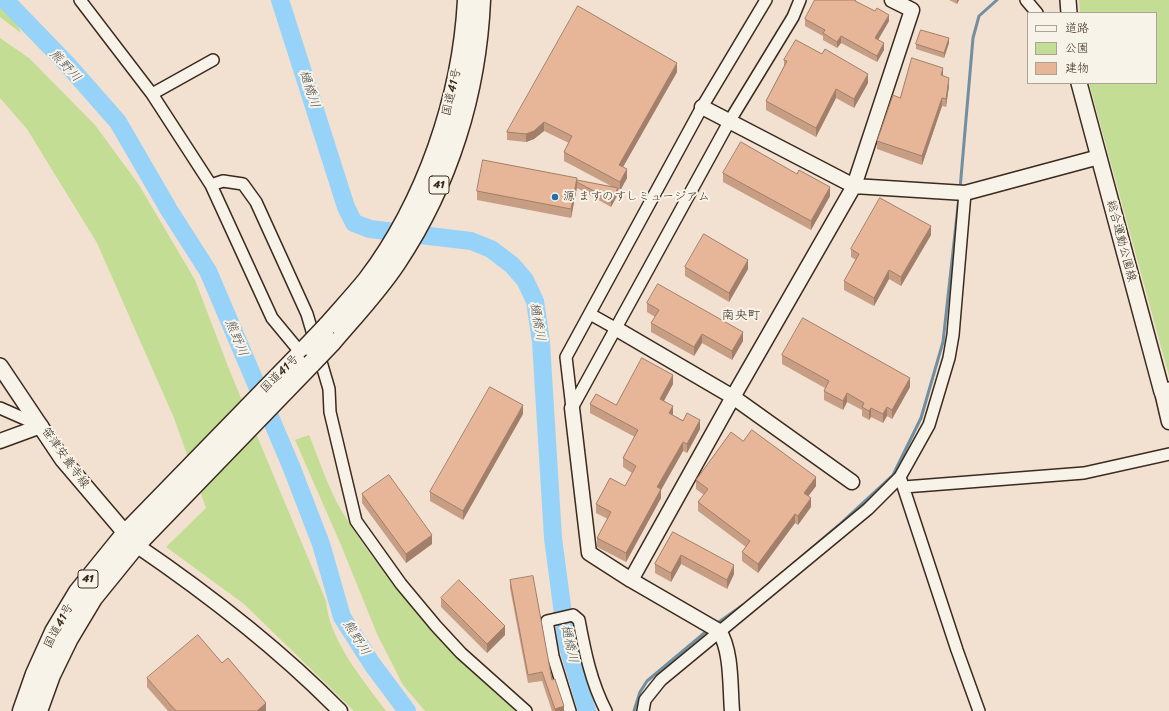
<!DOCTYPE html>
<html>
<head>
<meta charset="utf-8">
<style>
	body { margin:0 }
	#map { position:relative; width:1169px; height:711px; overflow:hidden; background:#f2e1d0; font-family:Sriracha,"Klee One",sans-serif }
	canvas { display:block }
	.legend { position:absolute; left:1027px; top:12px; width:130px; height:72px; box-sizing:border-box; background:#f7f3e8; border:1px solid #aca397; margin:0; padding:5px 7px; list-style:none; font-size:12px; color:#3b2a1e }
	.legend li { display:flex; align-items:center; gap:8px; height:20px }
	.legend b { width:20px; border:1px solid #aca397 }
</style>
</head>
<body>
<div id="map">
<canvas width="1169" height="711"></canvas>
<ul class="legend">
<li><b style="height:5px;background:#f7f3e8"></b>道路</li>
<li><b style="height:11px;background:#c3dd94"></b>公園</li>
<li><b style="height:11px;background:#e7b698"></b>建物</li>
</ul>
</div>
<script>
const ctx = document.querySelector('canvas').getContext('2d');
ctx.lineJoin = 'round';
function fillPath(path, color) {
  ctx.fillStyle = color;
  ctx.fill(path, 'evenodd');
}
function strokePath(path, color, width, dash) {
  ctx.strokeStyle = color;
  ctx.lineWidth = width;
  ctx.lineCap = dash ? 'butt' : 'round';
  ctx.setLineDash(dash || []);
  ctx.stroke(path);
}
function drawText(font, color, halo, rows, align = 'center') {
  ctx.font = font + ' Sriracha,"Klee One",sans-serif';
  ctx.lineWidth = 4;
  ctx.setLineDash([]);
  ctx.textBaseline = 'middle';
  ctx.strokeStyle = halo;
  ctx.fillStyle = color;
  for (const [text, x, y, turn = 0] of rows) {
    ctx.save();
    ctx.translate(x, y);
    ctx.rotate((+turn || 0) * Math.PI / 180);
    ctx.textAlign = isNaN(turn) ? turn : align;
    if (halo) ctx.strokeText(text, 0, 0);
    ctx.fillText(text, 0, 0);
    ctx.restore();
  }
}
fillPath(new Path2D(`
	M0 0H8L21 33 0 17Z
	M1079 0H1169V376L1089 83H1156V13H1080Z
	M0 38 29 58 95 125 139 185 195 280 229 369 326 601C329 640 363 680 386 711H354L244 604 166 547 206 508 174 418 97 243 27 129 0 98Z
	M309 435C319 459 327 485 340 508 385 586 454 648 517 711H425L403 685 377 634 341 545 295 440Z`), '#c3dd94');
strokePath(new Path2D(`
	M960 189 973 38 979 16 997 0
	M792 565 839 525 893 475 921 418 943 342 959 197
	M716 624 743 605
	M634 711 640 692 647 681 708 630`), '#728fa1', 3);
strokePath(new Path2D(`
	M5 0 67 64 118 122 169 210 208 271 291 466 321 544 342 617 372 664 407 711
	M280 0 346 207 354 223 370 229 471 241 491 249 512 265 525 280 535 301 541 342 553 538 567 644 587 711`), '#97d3f8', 18);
const minor = new Path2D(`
	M80 0 152 94 211 185 272 318 301 353
	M1026 0 1037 13
	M152 94 213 60
	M211 185 223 181 243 184 256 202 307 314 329 389 330 412 356 521 401 584 436 626 461 653 526 711
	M590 314 615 328
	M0 408 41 426
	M572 408 729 122 793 17 800 0
	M572 408 566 357 702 107 766 0
	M901 480 957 650 979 711
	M904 487 1084 473 1169 454
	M570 711 553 656 547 621 573 615 579 620C585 652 591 682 606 711
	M643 711 645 700 661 680 868 509 900 477 929 425 949 358 953 335 965 193`);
const tertiary = new Path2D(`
	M702 107 854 186 965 193 1099 157
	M615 328 733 397 852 482
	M1162 392 1169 422
	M572 408 589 553 631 580 719 631C732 650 730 688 732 711
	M0 441 41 426
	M136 545C208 594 278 648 340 711
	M631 580 733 397 854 186 912 10 892 0`);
const secondary = new Path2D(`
	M1068 0 1069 13
	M1079 83 1162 392 1169 390
	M0 366 63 460 132 541`);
const trunk = new Path2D(`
	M327 326C340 311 354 296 367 280 426 202 462 97 467 0
	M332 342C354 316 378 291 397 262 449 184 477 93 481 0
	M22 711 35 674 54 632 78 592 125 534 308 346
	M38 711 51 675 69 638 93 598 136 545 311 364`);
strokePath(minor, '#3b2a1e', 14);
strokePath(tertiary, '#3b2a1e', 17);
strokePath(secondary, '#3b2a1e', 18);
strokePath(trunk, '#3b2a1e', 21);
strokePath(minor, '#f7f3e8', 11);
strokePath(tertiary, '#f7f3e8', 14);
strokePath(secondary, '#f7f3e8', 15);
strokePath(trunk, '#f7f3e8', 18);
const trunkBridge = new Path2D(`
	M308 346 327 326
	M311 364 332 342`);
strokePath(trunkBridge, '#3b2a1e', 21, []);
strokePath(trunkBridge, '#f7f3e8', 18);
fillPath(new Path2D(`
	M856 0V1L889 21 878 40 884 50 877 62 841 43 837 48 823 40V36L805 26V19Z
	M949 0H959L957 4Z
	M949 43 944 58 916 49V44Z
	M784 60 868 83 854 108 836 98 816 137 766 110V101L784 66Z
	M677 72 623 167 627 178 620 191 618 190V194L611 207 577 188V187L571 218 477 200V191L577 181 611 186 564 161V152L569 143 544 131 534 139 526 142 507 140V132Z
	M943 76 949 86 946 107 942 106 922 165 877 149V141L900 98Z
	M723 173 797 174 830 196 811 230 723 182Z
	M931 235 901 286 889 279 874 306 844 290V281L856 260 851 257V249Z
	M685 267 748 269 729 302 685 276Z
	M647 303 743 341 732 360 702 343 694 356 651 332V323L655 317 647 312Z
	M782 355 910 387 892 419 887 416 883 423 871 417 869 420 862 416V410L847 402 843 410 824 400V391L825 388 782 364Z
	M673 384 664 401 673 415 700 429 687 453 683 451 661 490V498L626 562 597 547V538L608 519 596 513V504L625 486 632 473 623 467V458L635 437 590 413V404L616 405Z
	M523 414 463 520 430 501V492Z
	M743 441 816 486 808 496 811 507 798 525 795 523 758 573 742 561V552L746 547 698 511V502L704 495 696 489V480Z
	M362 494 432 544 406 563 362 503Z
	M673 532 734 574 727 589 681 564 671 582 655 573V564Z
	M510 580 552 680 564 711H552L542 681 528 683 510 588Z
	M441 598 505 635 487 653 441 607Z
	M222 663 266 711H168L147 687V678Z`), '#c79d83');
fillPath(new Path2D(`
	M957 0H959L957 4Z
	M889 15V21L875 45V38Z
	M841 36V43L837 48V42Z
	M949 38V43L944 58V53Z
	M884 43V50L877 62V56Z
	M677 63V72L619 174V165Z
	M943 68V76L941 75Z
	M868 74V83L854 108V99Z
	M949 78V86L946 107V99Z
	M836 89V98L816 137V128Z
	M942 98V106L922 165V156Z
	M544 122V131L534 139 526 142V134Z
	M627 169V178L620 191V182Z
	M577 178V187L571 218V209Z
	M830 187V196L811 230V221Z
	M618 188V194L611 207V200Z
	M931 226V235L901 286V277Z
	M748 260V269L729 302V293Z
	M889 270V279L874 306V298Z
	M743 332V341L732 360V351Z
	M702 334V343L694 356V347Z
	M673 375V384L660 408V399Z
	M910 378V387L892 419V410Z
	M847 393V402L843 410V401Z
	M523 405V414L463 520V511Z
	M673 406V415L669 413Z
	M887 407V416L883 423V414Z
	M871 408V417L869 420V411Z
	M700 420V429L687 453V444Z
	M683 442V451L661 490V498L626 562V553L657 487Z
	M816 477V486L804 502V493Z
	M811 498V507L798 525V516Z
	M795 514V523L758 573V564Z
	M432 535V544L406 563V554Z
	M681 555V564L671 582V573Z
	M734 565V574L727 589V580Z
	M505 626V635L487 653V644Z
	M266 703V711H257Z
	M564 706V711H555V709Z`), '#a27f6a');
const building = new Path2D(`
	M815 0H855V1L875 11 877 8 889 15 875 38 884 43 877 56 841 36 837 42 823 33 825 30 805 19Z
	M578 6 677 63 619 165 627 169 620 182 564 152 572 136 544 122 534 131 526 134 507 132Z
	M921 30 949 38 944 53 916 44Z
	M796 40 822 54 825 49 868 74 854 99 836 89 816 128 766 101 787 61 784 60Z
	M912 58 943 68 941 75 949 78 946 99 942 98 922 156 877 141 893 95 900 98Z
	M741 142 797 174 799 170 830 187 811 221 723 173Z
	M483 160 577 178 571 209 477 191Z
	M577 180 618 188 611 200 577 182Z
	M880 198 931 226 901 277 889 270 874 298 844 281 859 254 851 249Z
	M704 234 748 260 729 293 685 267Z
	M658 284 743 332 732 351 702 334 694 347 651 323 659 310 647 303Z
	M803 318 910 378 892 410 887 407 883 414 871 408 869 411 862 407 864 403 847 393 843 401 824 391 829 381 782 355Z
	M642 358 673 375 660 399 673 406 669 413 683 421 687 413 700 420 687 444 683 442 657 487 661 489 626 553 597 538 611 512 596 504 610 478 625 486 636 466 623 458 638 430 590 404 596 394 616 405Z
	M490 387 523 405 463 511 430 492Z
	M752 430 816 477 804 493 811 498 798 516 795 514 758 564 742 552 750 541 698 502 708 489 696 480 731 432 743 441Z
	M389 475 432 535 406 554 362 494Z
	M673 532 734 565 727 580 681 555 671 573 655 564Z
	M533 576 552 680 555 679 564 706 555 709 542 672 528 675 510 580Z
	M459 580 505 626 487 644 441 598Z
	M198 635 222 663 228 658 266 703 257 711H176L147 678Z`);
fillPath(building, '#e7b698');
strokePath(building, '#a27f6a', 1);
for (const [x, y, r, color] of [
	[555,197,4,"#1f6fb2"]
]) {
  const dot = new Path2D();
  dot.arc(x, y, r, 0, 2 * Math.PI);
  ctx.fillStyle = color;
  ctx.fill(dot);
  strokePath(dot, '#f7f3e8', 1.5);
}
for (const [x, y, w] of [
	[439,185,20],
	[88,579,20]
]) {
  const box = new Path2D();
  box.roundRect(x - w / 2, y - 9, w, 18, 3);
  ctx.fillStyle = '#f7f3e8';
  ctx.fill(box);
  strokePath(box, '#3b2a1e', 1);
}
drawText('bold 11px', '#3b2a1e', null, [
	["41",439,185],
	["41",88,579]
]);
drawText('12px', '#3b2a1e', '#f7f3e8', [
	["国道41号",452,92,-77],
	["総合運動公園線",1121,241,75],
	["国道41号",280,374,-45],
	["笹津安養寺線",65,458,54],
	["国道41号",59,626,-62]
]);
drawText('12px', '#3b2a1e', '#f7f3e8', [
	["源 ますのすしミュージアム",563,197]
], 'left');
drawText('italic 13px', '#525454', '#f7f3e8', [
	["熊野川",65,66,47],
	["樋橋川",309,89,72],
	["樋橋川",537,322,80],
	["熊野川",236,338,67],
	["熊野川",356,638,58],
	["樋橋川",569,644,78]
]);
drawText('13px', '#3b2a1e', '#f7f3e8', [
	["南央町",741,316]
]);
</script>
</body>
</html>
